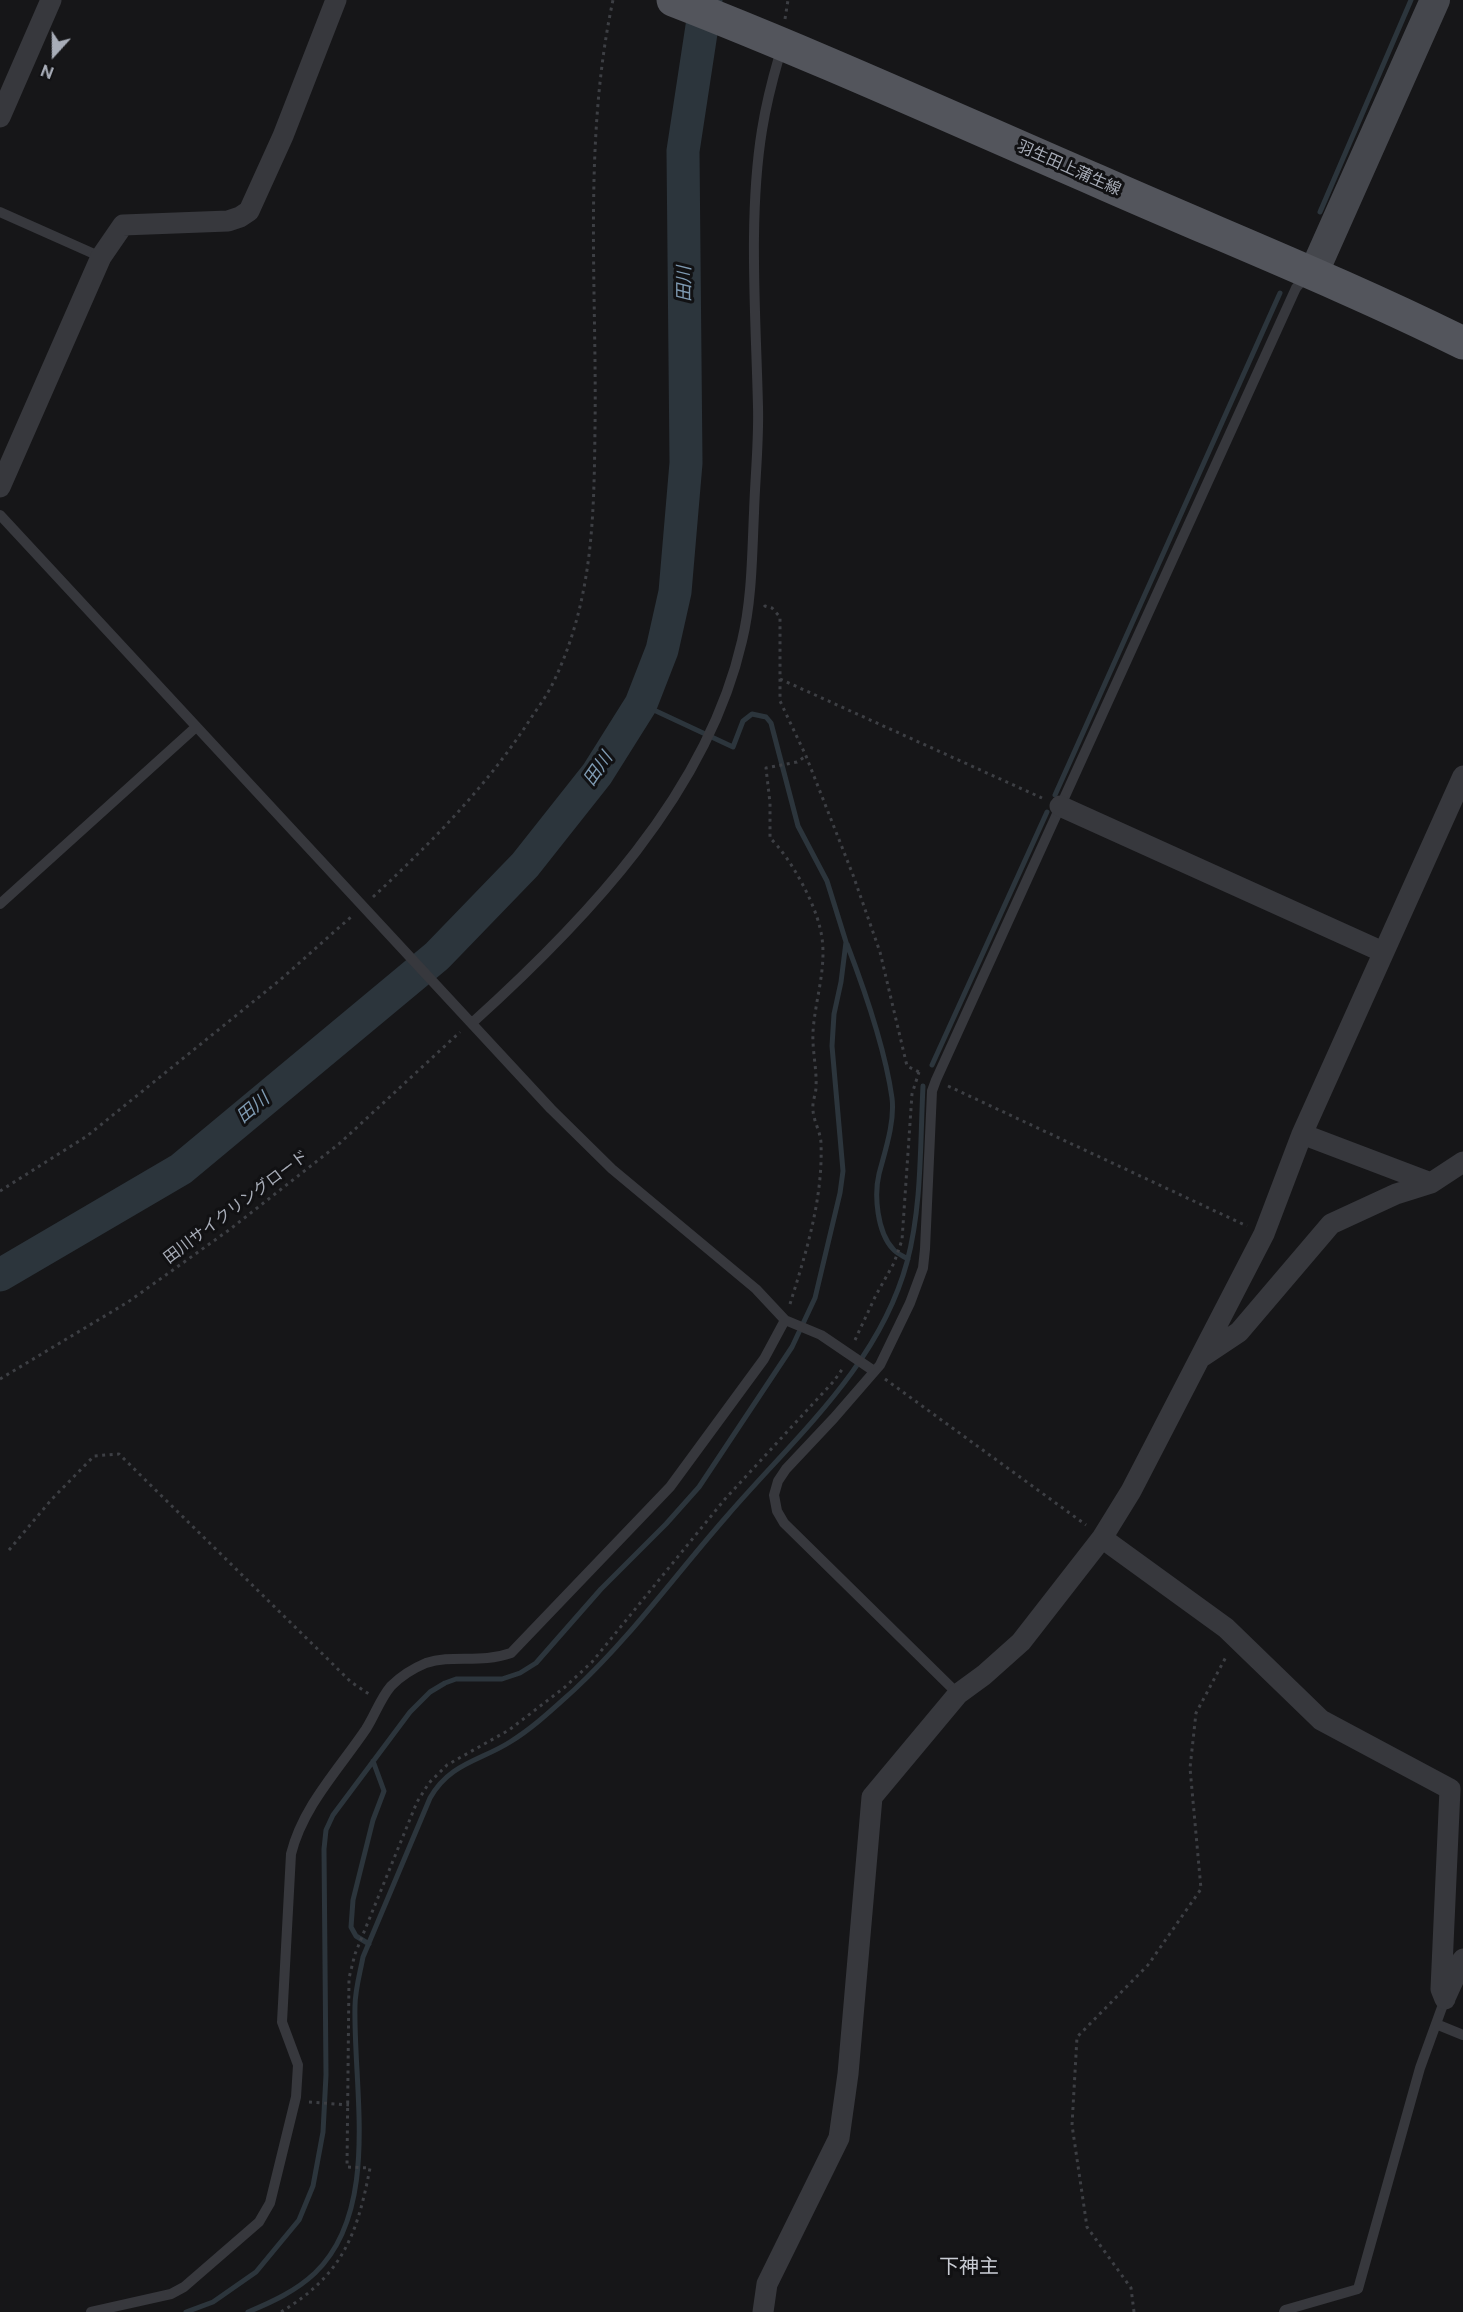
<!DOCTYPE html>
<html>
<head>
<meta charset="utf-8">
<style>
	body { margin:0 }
	#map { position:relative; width:1463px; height:2312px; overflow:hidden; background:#161618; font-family:"Public Sans",sans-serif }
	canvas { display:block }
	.north { position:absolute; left:24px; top:24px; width:60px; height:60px; -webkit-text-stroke:4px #111113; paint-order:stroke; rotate:201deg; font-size:16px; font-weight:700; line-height:24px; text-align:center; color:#a8adb8 }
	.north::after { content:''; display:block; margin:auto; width:21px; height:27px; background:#a8adb8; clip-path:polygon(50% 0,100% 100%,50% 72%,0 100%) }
</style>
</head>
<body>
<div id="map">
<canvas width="1463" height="2312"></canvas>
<div class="north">N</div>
</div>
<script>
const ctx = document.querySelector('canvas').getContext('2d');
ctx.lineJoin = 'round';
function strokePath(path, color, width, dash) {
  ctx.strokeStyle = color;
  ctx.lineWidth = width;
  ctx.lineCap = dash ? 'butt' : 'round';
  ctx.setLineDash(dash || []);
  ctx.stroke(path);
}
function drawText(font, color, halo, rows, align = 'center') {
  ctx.font = font + ' "Public Sans","Noto Sans JP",sans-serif';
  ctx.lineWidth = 6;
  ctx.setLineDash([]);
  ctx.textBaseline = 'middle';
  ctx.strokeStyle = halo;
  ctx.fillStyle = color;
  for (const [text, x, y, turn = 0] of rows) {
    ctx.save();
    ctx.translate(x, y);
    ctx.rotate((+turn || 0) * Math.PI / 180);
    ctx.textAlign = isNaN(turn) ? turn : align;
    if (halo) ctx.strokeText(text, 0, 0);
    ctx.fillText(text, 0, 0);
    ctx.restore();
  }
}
strokePath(new Path2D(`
	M1320 212 1411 0
	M1055 795 1280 293
	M847 944C865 991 885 1048 892 1098 895 1122 885 1151 879 1174 874 1195 877 1232 893 1249 896 1253 903 1256 908 1259
	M932 1065 1047 812
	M369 1944 356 1936 351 1927 353 1900 373 1820 384 1791 373 1761
	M186 2312 213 2302 256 2272 299 2220 313 2186 323 2132 326 2075 324 1849 326 1830 333 1815 410 1712 430 1692 445 1683 456 1679H502L520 1673 536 1663 601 1589 666 1524 699 1487 792 1347 815 1298 840 1193 843 1171 832 1046 834 1014 841 982 846 942 827 881 798 826 771 723 766 717 752 714 743 721 733 747 641 704
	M248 2312C272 2302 296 2291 315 2273 381 2209 353 2089 355 2006 355 1990 360 1973 363 1957L430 1798C450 1763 480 1761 510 1742 533 1728 554 1708 574 1690 631 1637 676 1574 727 1516 794 1438 879 1366 907 1262 922 1206 920 1144 923 1086`), '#2c353c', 5);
strokePath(new Path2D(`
	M0 1275 181 1169 437 956 525 865 597 774 641 704 662 650 675 592 686 463 683 151 706 0`), '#2c353c', 33);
strokePath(new Path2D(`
	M785 19 788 0
	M764 607 765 606 772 608 780 617V701L806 756 853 875 880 952 907 1066 921 1073
	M780 679 1042 798
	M373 897C431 843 488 785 531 718 539 706 548 694 554 681 593 599 594 517 595 428 597 286 583 140 613 0
	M948 1086 1247 1226
	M0 1191 87 1136 280 980 352 916
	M790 1304C806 1253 823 1199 821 1144 821 1132 813 1121 813 1109 812 1102 816 1094 816 1087 817 1069 812 1050 813 1032 815 998 829 963 820 928 814 901 790 857 770 838V803L766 768 797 762 806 756
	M855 1340 876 1295 894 1263 902 1240 912 1094 919 1072
	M0 1379 128 1302 229 1230 340 1143 460 1032
	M885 1379 1086 1525
	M9 1550 52 1499 94 1456 119 1454 351 1682 369 1694
	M309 2102 349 2105
	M281 2312C342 2275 357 2236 370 2168L347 2167 349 1978 355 1954 417 1802 429 1783 447 1765 509 1730 565 1687 592 1662 725 1499 834 1381 843 1368
	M1134 2312 1131 2288 1087 2227 1072 2125 1077 2037 1148 1965 1201 1889 1190 1768 1196 1713 1227 1655`), '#3d3f44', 3, [3, 4.5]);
strokePath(new Path2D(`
	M0 212 101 257
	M0 515 551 1109 612 1169 756 1289 785 1320 821 1335 874 1371
	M0 904 196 727
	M472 1023C585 921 707 794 742 641 752 600 752 555 754 513 755 478 759 442 758 407 756 319 748 216 762 130 766 105 772 81 779 57
	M958 1694 784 1523 777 1511 774 1495 778 1481 786 1469 834 1418 880 1365 910 1303 923 1268 925 1249 932 1091 936 1080 1296 288 1301 282 1308 278
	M1436 2024 1463 2035
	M91 2312 171 2294 184 2287 259 2222 270 2203 296 2097 298 2065 282 2022 291 1854C303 1806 339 1769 366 1729 375 1715 380 1699 391 1686 400 1677 414 1668 426 1663 453 1654 480 1664 511 1653L670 1487 764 1359 785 1320
	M1284 2312 1285 2310 1358 2289 1420 2068 1445 1999`), '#37383d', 10);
strokePath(new Path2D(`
	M0 117 51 0
	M0 487 101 257 123 225 228 221 240 217 249 211 283 136 336 0
	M1060 806 1383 952
	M1302 1134 1431 1183
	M1203 1356 1239 1332 1331 1224 1396 1194 1431 1183 1463 1162
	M1102 1538 1226 1628 1321 1720 1450 1789 1441 1989 1445 1999
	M1445 1998 1463 1959
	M763 2312 767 2284 839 2138 848 2074 872 1797 958 1694 984 1675 1021 1642 1102 1538 1131 1491 1264 1234 1302 1134 1463 776`), '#37383d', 21);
strokePath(new Path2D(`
	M1313 274 1435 0`), '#45474d', 30);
strokePath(new Path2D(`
	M673 0C817 56 957 120 1098 181 1220 235 1344 284 1463 343`), '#53555c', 33);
drawText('16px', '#a8adb8', '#111113', [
	["羽生田上蒲生線",1069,168,24],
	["田川サイクリングロード",236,1207,-37]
]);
drawText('italic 18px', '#7f9bb3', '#111113', [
	["田川",684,284,-90],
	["田川",598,769,-55],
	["田川",253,1108,-40]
]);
drawText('20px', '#c9ccd4', '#111113', [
	["下神主",969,2267]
]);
</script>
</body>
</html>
